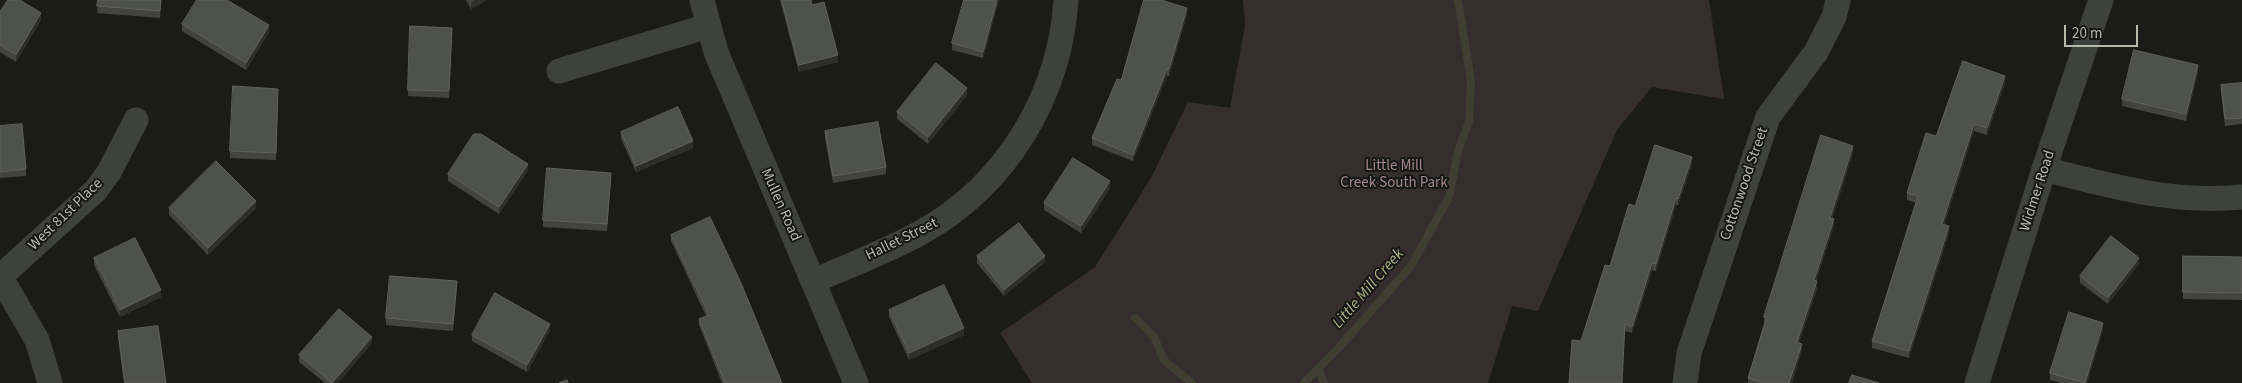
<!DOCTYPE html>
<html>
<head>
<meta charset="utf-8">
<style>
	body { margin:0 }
	#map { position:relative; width:2242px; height:383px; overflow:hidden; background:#1b1c1a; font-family:"Source Sans 3",sans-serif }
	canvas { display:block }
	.scale { position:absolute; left:2064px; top:25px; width:74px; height:22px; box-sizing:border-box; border:2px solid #b7bbae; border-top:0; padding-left:6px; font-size:15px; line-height:18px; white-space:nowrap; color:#b7bbae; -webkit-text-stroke:4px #161715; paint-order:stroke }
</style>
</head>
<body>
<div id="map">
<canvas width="2242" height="383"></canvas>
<div class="scale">20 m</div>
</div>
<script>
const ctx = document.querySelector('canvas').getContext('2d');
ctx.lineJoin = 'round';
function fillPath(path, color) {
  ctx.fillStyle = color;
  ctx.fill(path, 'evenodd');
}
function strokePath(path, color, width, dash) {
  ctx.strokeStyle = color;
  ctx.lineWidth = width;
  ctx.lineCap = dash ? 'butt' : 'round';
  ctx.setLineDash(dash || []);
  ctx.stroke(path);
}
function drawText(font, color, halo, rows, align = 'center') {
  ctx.font = font + ' "Source Sans 3",sans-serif';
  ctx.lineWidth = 4;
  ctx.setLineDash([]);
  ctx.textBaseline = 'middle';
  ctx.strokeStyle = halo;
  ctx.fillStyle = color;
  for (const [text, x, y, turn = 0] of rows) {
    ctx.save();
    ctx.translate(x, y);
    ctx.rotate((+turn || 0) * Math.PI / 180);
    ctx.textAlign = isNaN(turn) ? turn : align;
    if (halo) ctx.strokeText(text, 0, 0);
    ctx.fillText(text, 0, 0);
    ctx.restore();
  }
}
fillPath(new Path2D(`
	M1243 0H1709L1724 99 1652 87 1617 130 1538 311 1512 306 1488 383H1032L1000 333 1095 267 1151 178 1188 102 1230 108 1245 25Z`), '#362d2f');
strokePath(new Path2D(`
	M1135 318 1154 337 1164 360 1192 383
	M1318 369 1324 383
	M1304 383 1343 343 1411 266 1449 197 1458 151 1469 122 1471 81 1458 0`), '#3e3f31', 8);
strokePath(new Path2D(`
	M702 0 716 52 856 383
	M559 71 708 26
	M2044 169C2109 186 2175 204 2242 197
	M0 276 37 340 50 383
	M1 276 96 190 109 172 136 120
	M814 281C850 265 888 251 922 232 1006 185 1060 96 1066 0
	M1685 383 1689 353 1768 117 1816 52 1834 17 1838 0
	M1977 383 2044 169 2101 0`), '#3f413c', 25);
fillPath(new Path2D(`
	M98 0H161L160 18 97 13Z
	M466 0H487L471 9Z
	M780 0H811L812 5 838 62 799 72Z
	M999 0 983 58 952 50V43Z
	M0 12 41 20 16 62 0 52Z
	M1187 15 1169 76H1167L1133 161 1092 145V138L1121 80Z
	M182 24 269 32 246 70 182 31Z
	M410 26 452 28 449 98 408 96Z
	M2198 72 2186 121 2122 106V99Z
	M2005 83 1987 135 1974 131 1944 225 1949 233 1909 358 1872 348V341L1916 203 1907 200V193L1936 136Z
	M2242 83V124L2225 126 2221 92V85Z
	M278 89 276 160 230 158V151Z
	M967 95 928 144 897 119V112Z
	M0 126 26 169V176L0 178Z
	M825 131 886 167V174L833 183 825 138Z
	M621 132 693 148 636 172 621 139Z
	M1853 153 1832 219 1834 226 1816 281 1817 288 1799 343 1802 350 1792 383H1748V378L1764 323V317Z
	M1692 164 1678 205H1676L1656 271 1652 270 1632 333 1625 331 1581 341 1610 266 1635 206Z
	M528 170 499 214 448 181V174Z
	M611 180 607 231 543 227V220Z
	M1110 188 1081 233 1044 210V203Z
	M169 208H256L208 255 169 215Z
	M671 235 782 383H722L699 325V319L706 316 671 241Z
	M977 256 1045 262 1004 296 977 263Z
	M2183 256 2242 257V300L2183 299Z
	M94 258 161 297 120 317 94 265Z
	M2139 264 2108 304 2080 283V276Z
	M457 288 453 331 386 325V318Z
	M889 310 964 335 909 360 889 317Z
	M550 330 527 372 472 341V335Z
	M2103 330 2087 383H2061L2050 380V373Z
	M118 331 166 383H124L118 338Z
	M372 343 338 383H325L299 362V355Z`), '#434440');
fillPath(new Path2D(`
	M475 0H487L471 9V3Z
	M997 0H999L983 58V52Z
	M1187 8V15L1169 76V69Z
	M41 13V20L16 62V55Z
	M269 25V32L246 70V63Z
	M838 55V62L799 72V65Z
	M2198 65V72L2186 121V114Z
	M1167 69V76L1133 161V155Z
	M2005 76V83L1987 135V128Z
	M967 88V95L928 144V137Z
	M1974 124V131L1942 231V224Z
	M693 141V148L636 172V166Z
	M1853 146V153L1830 225V218Z
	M1692 157V164L1678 205V199Z
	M528 164V170L499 214V207Z
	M1110 181V188L1081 233V226Z
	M1676 198V205L1656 271V264Z
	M256 201V208L208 255V248Z
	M1834 219V226L1814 287V280Z
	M1949 226V233L1909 358V351Z
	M1045 256V262L1004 296V290Z
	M2139 258V264L2108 304V298Z
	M1652 263V270L1632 333V327Z
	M457 281V288L453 331V324Z
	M1817 281V288L1797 349V342Z
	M161 290V297L120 317V310Z
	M2103 323V330L2087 383H2085Z
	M550 324V330L527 372V365Z
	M964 328V335L909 360V353Z
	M372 337V343L338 383H332Z
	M1802 344V350L1792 383H1789Z`), '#2e2f2c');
const building = new Path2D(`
	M8 0H20L41 13 16 55 0 45V12Z
	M98 0H161L160 11 97 6Z
	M197 0H227L269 25 246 63 182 24Z
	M782 0H811L812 5 824 2 838 55 799 65Z
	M964 0H997L983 52 952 43Z
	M1144 0H1161L1187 8 1169 69H1167L1133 155 1092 138 1117 79 1121 80Z
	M410 26 452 28 449 91 408 90Z
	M2134 50 2198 65 2186 114 2122 99Z
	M1963 61 2005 76 1987 128 1974 124 1942 224 1949 226 1909 351 1872 341 1918 196 1907 193 1926 133 1936 136Z
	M936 63 967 88 928 137 897 112Z
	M2242 83V118L2225 119 2221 85Z
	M233 86 278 89 276 153 230 151Z
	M678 107 693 141 636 166 621 132Z
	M878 122 886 167 833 176 825 131Z
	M22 124 26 169 0 172V126Z
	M474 134H481L528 164 499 207 448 174Z
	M1821 135 1853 146 1830 218 1834 219 1814 280 1817 281 1797 342 1802 344 1789 383H1764L1748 378 1767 317H1764Z
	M1655 145 1692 157 1678 199 1676 198 1656 264 1652 263 1632 327 1625 324 1622 383H1569L1572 340 1581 341 1605 265 1610 266 1629 204 1635 206Z
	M1073 158 1110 181 1081 226 1044 203Z
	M216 161 256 201 208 248 169 208Z
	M547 168 611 173 607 224 543 220Z
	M710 217 741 283 782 383H725L699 319 709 315 671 235Z
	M1019 223 1045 256 1004 290 977 256Z
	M2111 236 2139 258 2108 298 2080 276Z
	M135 238 161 290 120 310 94 258Z
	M2183 256 2242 257V293L2183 292Z
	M390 276 457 281 453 324 386 318Z
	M944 285 964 328 909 353 889 310Z
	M495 293 550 324 527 365 472 335Z
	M339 309 372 337 332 383 299 355Z
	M2069 312 2103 323 2085 383 2050 373Z
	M158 326 166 383H125L118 331Z
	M1852 375 1879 383H1849Z
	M567 380 568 383H559Z`);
fillPath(building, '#4f514c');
strokePath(building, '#60615b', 1);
drawText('15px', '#a38790', '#161715', [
	["Little Mill",1394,167],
	["Creek South Park",1394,184]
]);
drawText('15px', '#b7bbae', '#161715', [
	["Cottonwood Street",1745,184,-71],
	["Widmer Road",2038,191,-72],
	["Mullen Road",780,205,66],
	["West 81st Place",66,215,-44],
	["Hallet Street",902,240,-26]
]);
drawText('italic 16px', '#adb289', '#161715', [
	["Little Mill Creek",1369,289,-49]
]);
</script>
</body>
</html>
